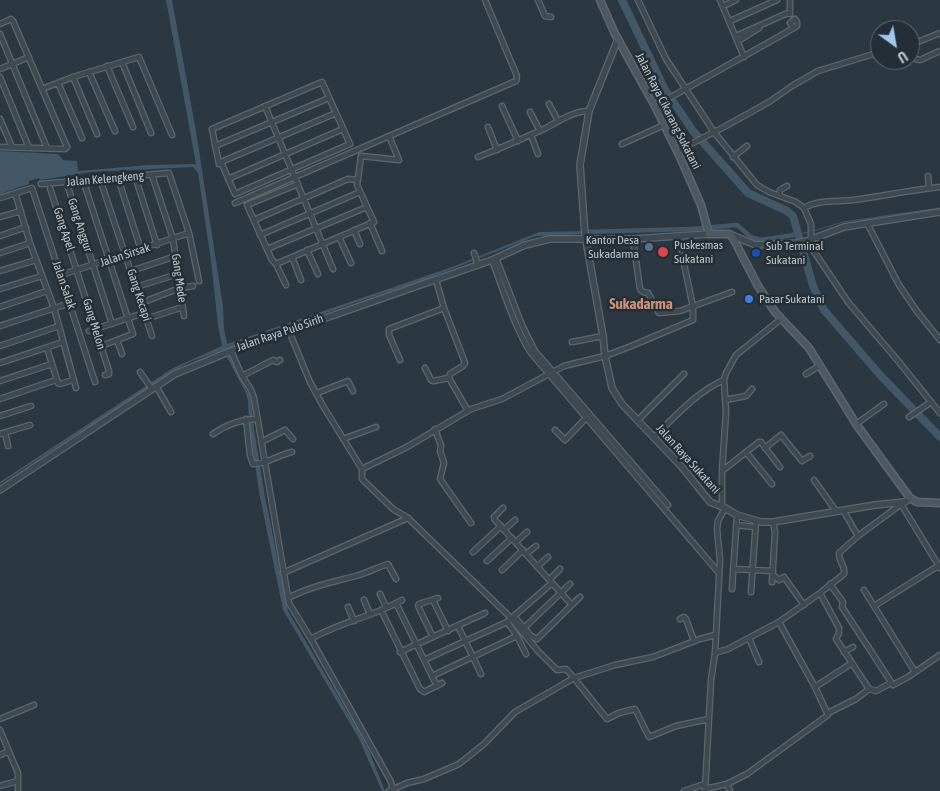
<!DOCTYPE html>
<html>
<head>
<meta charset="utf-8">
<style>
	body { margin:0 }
	#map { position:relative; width:940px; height:791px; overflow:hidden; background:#2b3741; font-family:"Asap Condensed",sans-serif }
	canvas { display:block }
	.north { position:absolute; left:870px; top:20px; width:50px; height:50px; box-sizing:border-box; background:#242e36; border:1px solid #616a72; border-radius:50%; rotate:148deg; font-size:14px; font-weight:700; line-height:20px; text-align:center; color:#bcc4cb }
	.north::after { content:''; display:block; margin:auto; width:18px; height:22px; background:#a0c7ec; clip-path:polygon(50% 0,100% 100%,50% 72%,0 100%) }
</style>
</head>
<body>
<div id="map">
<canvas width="940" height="791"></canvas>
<div class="north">U</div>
</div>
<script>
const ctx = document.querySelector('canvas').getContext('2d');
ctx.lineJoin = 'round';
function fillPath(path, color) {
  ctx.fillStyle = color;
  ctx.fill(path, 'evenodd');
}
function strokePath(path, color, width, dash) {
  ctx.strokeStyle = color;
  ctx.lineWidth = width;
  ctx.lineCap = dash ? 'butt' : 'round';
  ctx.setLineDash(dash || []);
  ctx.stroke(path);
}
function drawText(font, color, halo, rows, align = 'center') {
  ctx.font = font + ' "Asap Condensed",sans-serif';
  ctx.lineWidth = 5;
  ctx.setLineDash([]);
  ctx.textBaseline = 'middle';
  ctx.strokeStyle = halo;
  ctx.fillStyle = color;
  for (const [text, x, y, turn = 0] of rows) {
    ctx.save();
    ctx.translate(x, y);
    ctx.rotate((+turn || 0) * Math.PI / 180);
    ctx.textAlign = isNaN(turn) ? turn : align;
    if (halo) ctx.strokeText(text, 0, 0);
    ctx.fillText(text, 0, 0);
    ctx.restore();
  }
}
fillPath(new Path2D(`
	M166 0H172L196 131 223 306 224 328 227 344 452 267 539 232 590 231V234L536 236 424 280 357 302 226 349 251 399 254 429 265 496 288 611 359 732 370 753 385 791H382L358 737 283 610 259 492 249 423 248 400 245 391 223 350 190 362 171 372 144 391 0 484V482L173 368 222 346 218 326 211 261 198 173 193 167 92 172 40 180 39 178 29 181V184L0 194V151L58 154 63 160 77 161 78 171 149 165 196 164Z`), '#435767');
strokePath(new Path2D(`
	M813 231 843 222 940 208
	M800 234 809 232`), '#435767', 1);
strokePath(new Path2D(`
	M585 232 691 229 737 225 751 237 761 240 800 234`), '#435767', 4.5);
strokePath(new Path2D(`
	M622 0 664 88 693 131 748 193 787 211 793 216 813 286 824 310 880 375 940 437`), '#435767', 8);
const minor = new Path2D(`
	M538 0 545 16 551 17
	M638 0 666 59 714 132 757 185 769 192 796 202 804 208 811 224V240
	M720 0 744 57
	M790 0V14
	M723 6 736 0
	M730 21 777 0
	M0 24 11 19 13 21 67 147 65 149 0 147
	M0 34 47 148
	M736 36 790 12
	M738 41 759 28
	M910 45 940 33
	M910 51 915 59 920 60 940 51
	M122 62 151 133
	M107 66 133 127
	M0 69 29 57
	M89 72 115 131
	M0 77 29 148
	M73 77 97 134
	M58 83 82 138
	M42 89 73 77 139 57 172 135
	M549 104 558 121
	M265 106 333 269
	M502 106 518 141
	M655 106 780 36 797 26V22L795 19 790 23 793 27
	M530 112 540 131
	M0 119 12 147
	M488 127 497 150
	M531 135 538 154
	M622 144 664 125
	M215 146 329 98
	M677 151 724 127 769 102 792 86 818 71 880 52
	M478 157C501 148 524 138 546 128 559 121 573 111 589 111
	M733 157 747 146
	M221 162 235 194 350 144 322 82 212 129 219 164 221 162 336 113
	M152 175 173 239 184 316
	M135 176 157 245
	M928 176 929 188
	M118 178 141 250
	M100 179 152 336
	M228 179 343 129
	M83 180 133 334 101 346
	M41 184 169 173 189 233 199 281
	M67 184 112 324
	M50 188 109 371V374L105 375
	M779 195 780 190 787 186
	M16 196 30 243 54 308 76 388
	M0 198 32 188 95 382
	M235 203 516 81 517 76 485 0
	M804 208C819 199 837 202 854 200 883 196 911 190 940 187
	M0 217 21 211
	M254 220 348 179 358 180
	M370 223 382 251
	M867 223 899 285 916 310 940 340
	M354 230 360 244
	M260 235 360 192
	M0 236 26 227
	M339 237 351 263
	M633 239 640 289 643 292 648 293 659 313 680 311 732 292
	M807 241 848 302 899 362 940 413
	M267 249 367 207
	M307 250 318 274
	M0 253 30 243
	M474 253 478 265
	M292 257 301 280
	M496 258 522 325 535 351 668 505
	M492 260C504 292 513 324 531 353L719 573
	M276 264 374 222 357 185 361 156 399 160 389 136
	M0 271 36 260
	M131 271 176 256
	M61 275 189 233
	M436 280 444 308 465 363 463 366 450 374 449 378 468 411
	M286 285 276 264 272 260 247 205 298 184
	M136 287 178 274
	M0 289 42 276
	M141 303 180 288 193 286
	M0 307 47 291
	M146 319 183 307
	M0 326 70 303
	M89 331 144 313
	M289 331 310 382 323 406 362 469V479L393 509 408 518 509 616 538 651 557 670 566 669 574 678
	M117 340 122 354
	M572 342 603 336
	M0 346 59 326
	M47 348 58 383 60 384 73 380
	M231 351 242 376 250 388 254 398 289 603 311 639 390 780 394 791
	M400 360 389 335V329L444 308
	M0 363 63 342
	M425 368 431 380 433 381 449 378
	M140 372 152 389
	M806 374 819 366
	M242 376 273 360 277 362 280 360
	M0 381 52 364
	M156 386 171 412
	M317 393 348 381 353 391
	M0 399 56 380
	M725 400 746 396 752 389
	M0 416 31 406
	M909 417 931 402
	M246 419 250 455 253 464C267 464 278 455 292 452
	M638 420 684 374
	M856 424 884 404
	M435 429 441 446 440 451 444 463 440 479 471 523
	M555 430 565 440 586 418
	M5 433 8 446
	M0 434 30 425
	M213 434C226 425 241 419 257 419
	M654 437C675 417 696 392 724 380
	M343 439 376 427
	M261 442 285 430 293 439
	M765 448 781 435 802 461 810 456
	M746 452 772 484
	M362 469 407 447 471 409 502 399 564 366 605 356 629 347 693 320V307L684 264 680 236
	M722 471 759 442H761L780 467
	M814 480 836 511
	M901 504 940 568
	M503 508 494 517 495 520 572 605
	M736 525 755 527
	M504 530 515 520
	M858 536 904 502
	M516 542 527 532
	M473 552 501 526
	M526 554 536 546
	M487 561 512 538
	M537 567 548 557
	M733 569 773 571
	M502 570 523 550
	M283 573 408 518
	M773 575 779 580 784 577 804 605
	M549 580 560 569
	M772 582 775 532 773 522
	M830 584 843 602 842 607 893 685 908 677 940 655
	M732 589 737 515
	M864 590 915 672
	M751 592 756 521
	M380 594 386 607
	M288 598C311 586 334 582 359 575 369 572 378 567 388 564L396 579
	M364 600 370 614
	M433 600 448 631
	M396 603 437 686
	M874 606 938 566
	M348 607 354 621
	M381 610 420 689 424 692 442 683
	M514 616 531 636 537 639 580 597
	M680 619 684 617 686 619 694 641
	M507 622 517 636 526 654
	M458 626 481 674
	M524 628 570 584
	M433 637 418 606 419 604 438 598
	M749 638 759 662
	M311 639C339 622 373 617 402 600
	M400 652 485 613
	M844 652 853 647
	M715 653 728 649 779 622 820 593 844 574C846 566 838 561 839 553L858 536 843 510
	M424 660 507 622 552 583
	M432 676 517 636
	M574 678 607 719 619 713 635 709 649 737 676 726 709 719
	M815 687 852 663 836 639 839 633V628L820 593
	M869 689 876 691 891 683
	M828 713 856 699 869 689 852 663
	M0 719 34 705
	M0 730 18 773V791
	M0 755 9 751
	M727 784 730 791
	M0 786 18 781
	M705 789 727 784 747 774 828 715 815 687 779 622
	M389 791 407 783 424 779 459 764 484 744 515 712 574 678 615 665 653 657 700 639 715 635
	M684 791 705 784
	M705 791 711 680 715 653 720 560 717 529 718 521 725 508 722 505V471L726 412 724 380 726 373 736 355 781 319`);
const tertiary = new Path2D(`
	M618 39 589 111 580 165 585 235 603 336 605 356 612 388 622 404 682 467 710 502 725 508 737 515 761 522H773L875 505 905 502 910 498
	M729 234 756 245 796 243 807 241 844 227 940 212
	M0 490 175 374 231 351 492 260 525 245 550 239H633L709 234`);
const secondary = new Path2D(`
	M600 0 615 34 655 106 680 157 701 205 709 234H729L733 238 758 286 775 312 809 348 856 424 910 498 917 502 940 503`);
strokePath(minor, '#5d676e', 7);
strokePath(tertiary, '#5d676e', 8);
strokePath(secondary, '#5d676e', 9);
strokePath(minor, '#3f4951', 4.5);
strokePath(tertiary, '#3f4951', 5.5);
strokePath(secondary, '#4e5863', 6);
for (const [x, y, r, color] of [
	[649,247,5,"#5c6f8a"],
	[663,252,6,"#e0444e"],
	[756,253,5,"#1a4fb4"],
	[749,299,5,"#3f7fe0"]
]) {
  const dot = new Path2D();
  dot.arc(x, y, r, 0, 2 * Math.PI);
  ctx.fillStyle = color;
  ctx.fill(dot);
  strokePath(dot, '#242e36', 2);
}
drawText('12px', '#bcc4cb', '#242e36', [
	["Jalan Raya Cikarang Sukatani",668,111,63],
	["Jalan Kelengkeng",105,179,-5],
	["Gang Anggur",80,225,72],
	["Gang Apel",64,229,72],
	["Jalan Sirsak",125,255,-18],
	["Gang Mede",179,278,82],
	["Jalan Salak",64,285,71],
	["Gang Kecapi",139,295,72],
	["Gang Melon",94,324,73],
	["Jalan Raya Pulo Sirih",280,333,-19],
	["Jalan Raya Sukatani",688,459,48]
]);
drawText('12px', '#bcc4cb', '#242e36', [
	["Kantor Desa",639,240,"right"],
	["Sukadarma",639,254,"right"],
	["Puskesmas",674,245],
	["Sukatani",674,259],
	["Sub Terminal",766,246],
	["Sukatani",766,260],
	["Pasar Sukatani",759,299]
], 'left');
drawText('bold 15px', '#ca9178', '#242e36', [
	["Sukadarma",641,304]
]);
</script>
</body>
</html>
